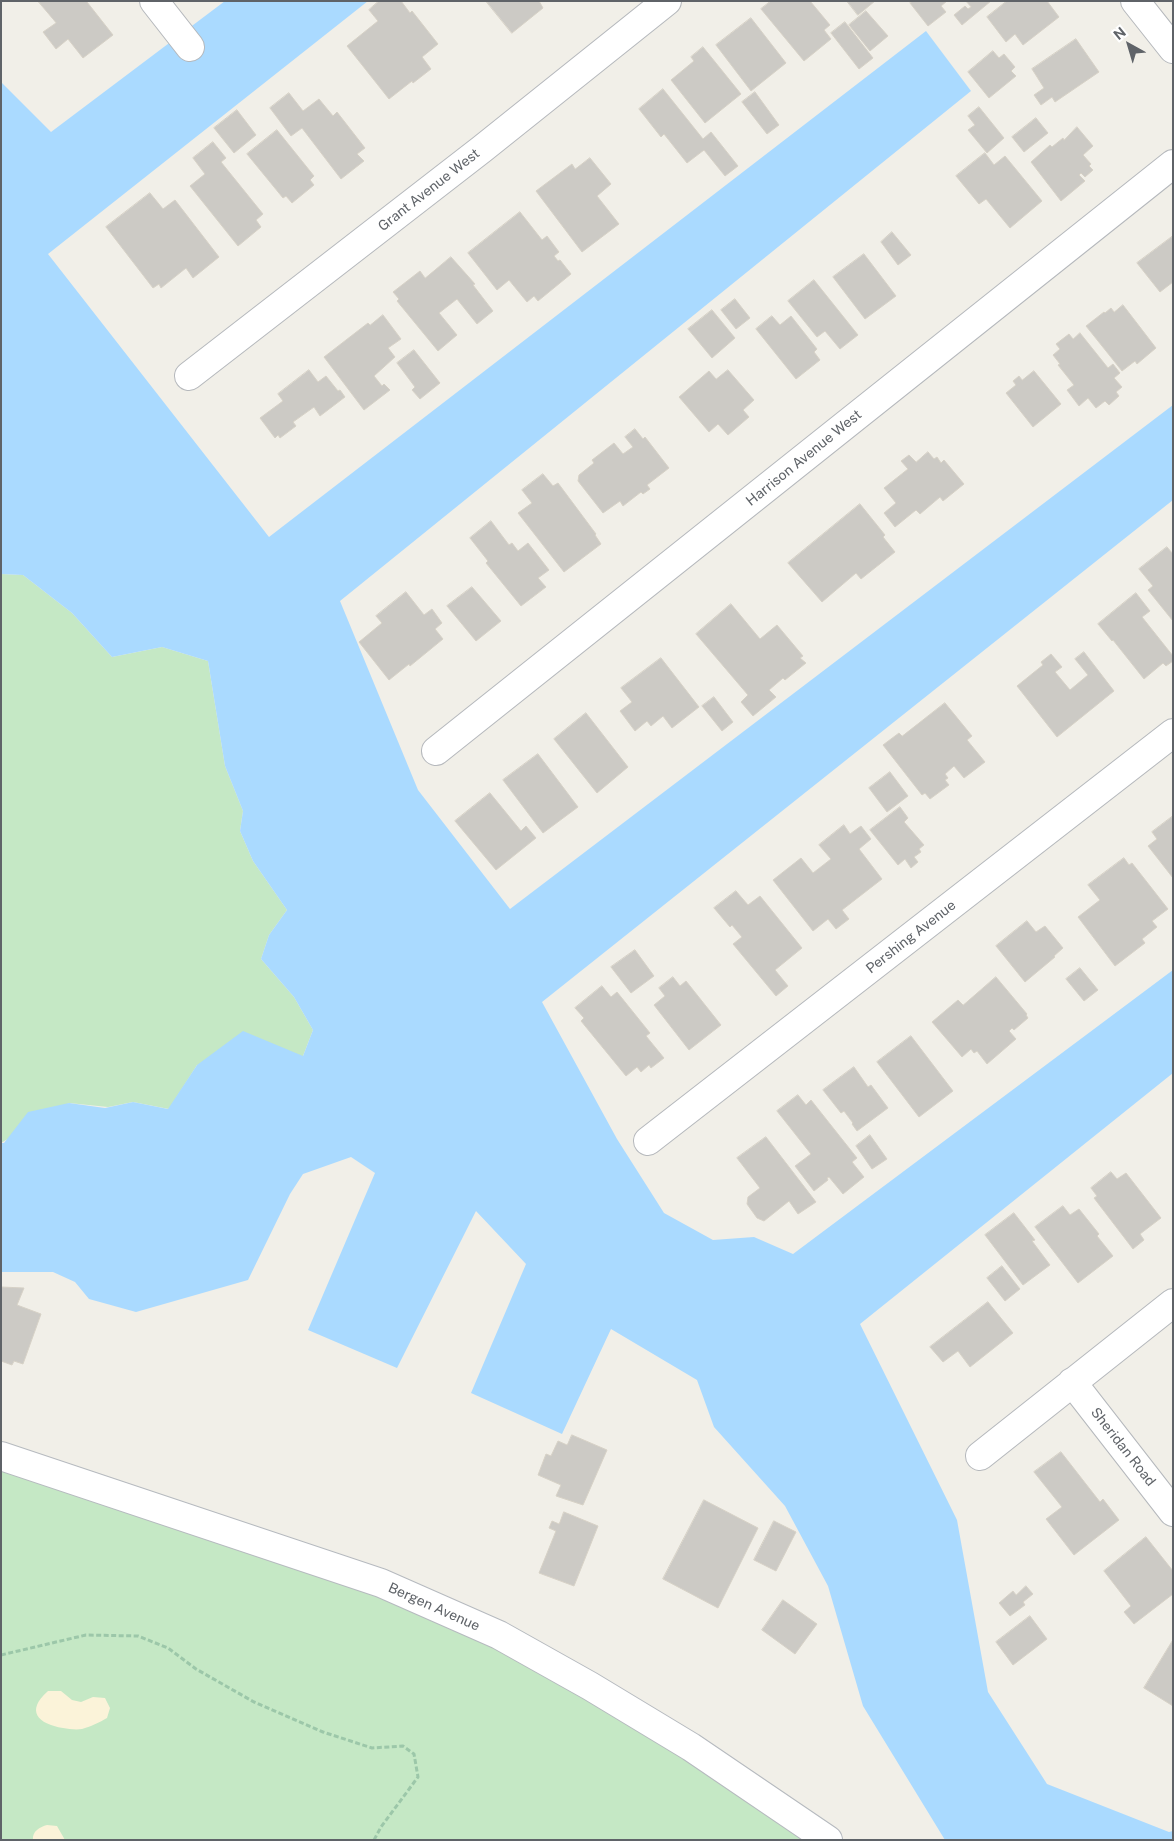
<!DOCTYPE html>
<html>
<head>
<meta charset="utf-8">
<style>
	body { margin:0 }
	#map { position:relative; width:1174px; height:1841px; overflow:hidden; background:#f1efe8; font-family:"Public Sans",sans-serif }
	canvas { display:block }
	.frame { position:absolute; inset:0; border:2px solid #5f6368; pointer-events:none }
	.north { position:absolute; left:1104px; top:20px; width:50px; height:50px; -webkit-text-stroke:4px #fff; paint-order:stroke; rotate:321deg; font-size:14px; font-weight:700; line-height:20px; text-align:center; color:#5f6368 }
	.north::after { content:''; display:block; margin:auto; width:18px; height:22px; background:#5f6368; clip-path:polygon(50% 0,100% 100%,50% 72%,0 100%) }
</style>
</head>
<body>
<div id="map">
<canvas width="1174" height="1841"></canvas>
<div class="frame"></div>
<div class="north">N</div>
</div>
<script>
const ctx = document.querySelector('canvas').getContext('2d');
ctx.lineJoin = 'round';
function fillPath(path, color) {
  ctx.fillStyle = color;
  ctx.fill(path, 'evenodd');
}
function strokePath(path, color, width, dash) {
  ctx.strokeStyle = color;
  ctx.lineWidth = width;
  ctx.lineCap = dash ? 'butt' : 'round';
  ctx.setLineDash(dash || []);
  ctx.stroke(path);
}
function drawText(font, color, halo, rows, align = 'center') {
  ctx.font = font + ' "Public Sans",sans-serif';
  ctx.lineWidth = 4;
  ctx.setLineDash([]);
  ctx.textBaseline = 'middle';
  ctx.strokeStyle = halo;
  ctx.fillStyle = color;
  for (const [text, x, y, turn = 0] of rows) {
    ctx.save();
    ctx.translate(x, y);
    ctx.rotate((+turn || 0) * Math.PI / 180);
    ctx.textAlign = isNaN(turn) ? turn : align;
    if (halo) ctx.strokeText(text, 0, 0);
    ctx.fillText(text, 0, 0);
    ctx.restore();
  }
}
fillPath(new Path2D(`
	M1 574 23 575 72 613 112 657 162 647 208 661 225 766 243 811 240 831 253 861 287 910 269 935 261 959 294 997 313 1030 303 1056 197 1065 169 1109 133 1102 108 1107 69 1103 1 1143Z
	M1 1456 499 1635 828 1840H1Z`), '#c5e8c5');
fillPath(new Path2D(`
	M48 1691H61L72 1700 81 1702 93 1697 105 1698 110 1708 107 1718C100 1722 90 1727 82 1729 76 1730 69 1729 63 1728 38 1724 25 1711 48 1691Z
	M47 1825 57 1826 65 1840H33C32 1831 40 1827 47 1825Z`), '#fbf3d9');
fillPath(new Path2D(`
	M225 1H368L48 254 269 537 926 31 971 91 340 601 418 790 510 909 1173 405V500L542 1002 617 1139 664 1213 713 1240 754 1237 793 1254 1173 970V1073L860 1324 957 1520 988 1692 1047 1784 1169 1832 1173 1831V1840H945L863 1706 828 1586 785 1506 714 1427 697 1380 611 1329 562 1434 471 1393 526 1264 476 1211 397 1368 308 1330 375 1173 351 1157 303 1174 290 1194 248 1280 136 1312 89 1299 75 1282 53 1272H1V1143H4L28 1112 69 1103 105 1108 133 1102 168 1109 197 1065 243 1031 303 1056 313 1030 294 997 261 959 269 935 287 910 253 861 240 831 243 811 225 766 208 661 162 647 112 657 72 613 23 575 1 574V82L51 132Z`), '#aadaff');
const building = new Path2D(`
	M38 1H89L87 2 113 35 83 58 68 39 56 49 43 32 56 23Z
	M379 1H401L410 13 412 11 438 44 422 57 431 69 413 83 412 81 389 99 347 46 378 21 369 10Z
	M486 1H539L543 8 512 33Z
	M771 1H810L830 25 824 30 831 39 804 61 761 9Z
	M847 1H875L858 15Z
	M913 1H947L941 6 946 12 928 26 910 3Z
	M966 1H991L962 25 954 15 965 6 968 9 971 7Z
	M1007 1H1047L1059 17 1023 45 1015 34 1006 42 987 17Z
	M866 11 888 36 870 51 849 25Z
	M751 18 786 63 751 91 716 45Z
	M845 22 873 58 859 69 831 33Z
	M1076 39 1099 72 1055 102 1052 97 1041 105 1034 95 1044 88 1032 69Z
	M703 47 741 94 705 123 671 80 694 61 691 57Z
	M993 51 999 58 1004 54 1015 67 1011 71 1016 76 989 98 968 72Z
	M663 89 703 139 711 132 738 166 725 176 704 150 687 163 664 134 661 137 639 109Z
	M755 92 779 125 767 134 742 102Z
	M289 93 303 111 319 99 333 116 337 112 365 148 357 154 364 161 341 179 302 128 291 136 270 108Z
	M979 107 1004 138 987 153 968 130 975 125 968 116Z
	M237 110 256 135 234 153 214 128Z
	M1036 118 1048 133 1024 152 1012 137Z
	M1077 127 1093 146 1083 155 1091 164 1089 166 1093 170 1085 177 1081 173 1079 175 1085 181 1061 201 1031 162 1050 145 1052 147 1063 138 1064 140Z
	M277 130 314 176 310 180 314 185 292 203 286 196 283 198 247 154Z
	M213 142 226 158 221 162 263 214 256 220 261 227 238 246 190 186 205 174 193 158Z
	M985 153 994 165 1005 156 1042 201 1010 228 986 199 979 204 956 176Z
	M590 158 611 184 597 196 619 224 582 252 536 191 572 164 575 169Z
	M150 193 163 209 175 200 219 257 193 278 186 268 161 288 159 284 153 288 106 227Z
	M520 212 542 240 547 236 559 252 554 256 558 261 560 260 571 274 538 301 534 296 527 302 509 280 497 290 468 253Z
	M892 232 911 255 898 265 881 242Z
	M1173 236V282L1160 292 1137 263Z
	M864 254 896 296 865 319 833 277Z
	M451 257 475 284 473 285 493 311 477 324 457 299 439 313 457 335 438 351 397 301 399 299 393 292 420 271 425 278Z
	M814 280 858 335 840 349 825 331 817 337 788 301Z
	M735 299 750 318 736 329 721 310Z
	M1123 305 1156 348 1137 364 1135 361 1122 371 1086 326 1104 312 1105 313 1111 308 1114 312Z
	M712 310 735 338 712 358 688 329Z
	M383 315 401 339 388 348 395 357 374 376 382 386 384 384 390 390 364 410 324 357 368 323 370 325Z
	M772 316 780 325 791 316 817 349 814 352 820 360 796 379 756 329Z
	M1080 333 1108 368 1113 364 1120 373 1114 378 1122 387 1116 392 1119 396 1109 405 1105 401 1096 408 1088 398 1079 406 1067 390 1074 385 1058 365 1060 364 1053 355 1060 349 1056 344 1069 334 1073 339Z
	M414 350 440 383 420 399 412 390 415 387 397 363Z
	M309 370 318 382 326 376 338 391 340 390 345 397 320 416 314 407 293 422 296 426 280 438 278 435 275 438 260 418 283 401 278 394Z
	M728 370 754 400 743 410 749 417 728 435 718 424 709 432 679 397 709 371 716 379Z
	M1034 371 1061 404 1033 427 1006 393 1016 385 1013 381 1019 376 1022 380Z
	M635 429 643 439 645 437 669 468 647 485 650 489 643 494 641 492 623 506 620 501 603 513 578 481 579 475 594 463 592 460 614 443 623 454 633 447 625 437Z
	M928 452 934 459 937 457 941 463 944 460 964 484 943 501 940 497 920 514 916 510 895 527 884 513 896 503 884 488 908 469 901 461 909 455 916 462Z
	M543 474 553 486 558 483 596 534 595 535 601 544 564 572 518 513 532 503 522 490Z
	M860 504 885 535 883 537 895 552 861 579 856 573 822 602 788 563Z
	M491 521 509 545 512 543 518 551 528 543 549 570 538 578 546 587 521 606 486 563 488 561 470 538Z
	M1167 547 1173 554V621L1148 590 1153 586 1139 569Z
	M472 587 501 621 476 641 447 606Z
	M406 592 424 615 432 609 442 623 435 629 443 639 410 666 409 664 389 680 359 642 382 623 376 616Z
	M1136 593 1150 611 1142 617 1173 656V661L1166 666 1163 663 1144 679 1113 640 1112 641 1098 624Z
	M731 604 760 639 777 625 803 656 800 658 806 663 785 680 783 678 769 690 776 697 753 716 741 702 748 695 696 634Z
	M1084 652 1114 691 1057 737 1017 686 1043 665 1041 662 1051 654 1062 667 1055 672 1070 690 1088 675 1075 659Z
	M661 658 699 707 672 728 663 716 651 726 647 721 635 731 620 711 632 702 621 688Z
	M714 697 733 722 722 731 702 706Z
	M945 703 972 736 967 740 985 762 964 778 954 766 945 774 948 778 945 780 949 785 930 799 925 793 922 795 883 745 899 733 902 736Z
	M586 713 628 767 597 793 554 739Z
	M538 754 578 807 543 833 503 780Z
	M890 772 908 796 887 812 869 788Z
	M490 793 521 831 526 826 536 838 496 870 455 821Z
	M900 807 908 818 904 822 924 845 919 849 921 852 914 857 918 862 911 868 905 859 898 865 870 830Z
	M1173 816V878L1148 846 1157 839 1152 832Z
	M844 825 850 834 861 826 871 839 859 849 882 879 842 910 849 919 836 929 828 919 813 931 773 880 801 858 813 873 831 859 819 845Z
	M1124 858 1129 865 1132 863 1168 909 1152 921 1157 927 1142 939 1145 943 1115 966 1078 917 1100 900 1088 885Z
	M736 891 748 905 760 896 802 948 775 970 788 986 776 996 733 944 742 937 732 925 730 927 714 908Z
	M1027 921 1036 932 1045 926 1063 948 1054 956 1055 957 1025 982 996 946Z
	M635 950 654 976 631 993 611 967Z
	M1080 968 1098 990 1084 1001 1066 979Z
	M673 977 680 986 686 981 721 1025 689 1050 654 1005 665 996 659 988Z
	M996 977 1027 1014 1026 1015 1028 1018 1014 1030 1012 1028 1009 1031 1016 1039 987 1064 977 1051 974 1053 971 1049 962 1057 932 1022 958 1000 963 1005Z
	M602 986 611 997 617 992 650 1033 646 1036 664 1058 651 1068 649 1065 641 1072 637 1067 626 1076 581 1021 584 1018 575 1008Z
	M911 1036 953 1091 919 1117 877 1062Z
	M854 1067 868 1087 871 1085 888 1108 857 1131 852 1124 853 1123 844 1111 841 1113 823 1090Z
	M798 1095 806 1105 811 1100 857 1158 852 1162 864 1177 843 1194 829 1177 827 1178 828 1180 814 1191 795 1166 811 1154 777 1111Z
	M870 1135 887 1159 872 1169 856 1146Z
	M766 1137 816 1202 798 1214 789 1201 764 1221 757 1218 747 1204 748 1197 760 1188 737 1158Z
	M1111 1172 1117 1179 1126 1173 1161 1218 1140 1234 1144 1240 1133 1249 1094 1198 1097 1196 1091 1188Z
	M1063 1206 1070 1215 1079 1209 1099 1234 1097 1236 1113 1256 1078 1283 1035 1227Z
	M1014 1213 1035 1240 1032 1241 1050 1265 1023 1285 985 1235Z
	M1002 1266 1020 1289 1005 1301 987 1278Z
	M1 1287 24 1288 17 1305 41 1314 23 1364 14 1361 12 1365 1 1361Z
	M988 1302 1013 1333 970 1367 958 1351 943 1362 930 1347Z
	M572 1435 607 1450 583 1505 556 1496 561 1485 538 1475 546 1454 551 1456 558 1441 567 1445Z
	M1061 1452 1100 1502 1103 1499 1119 1520 1074 1555 1046 1519 1062 1507 1034 1472Z
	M704 1500 758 1528 718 1608 663 1579Z
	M564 1512 598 1526 574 1586 539 1573 556 1531 549 1528 552 1521 559 1524Z
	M774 1521 796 1532 776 1571 754 1560Z
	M1146 1537 1173 1571V1594L1134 1624 1124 1612 1131 1606 1104 1571Z
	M1026 1586 1033 1594 1023 1602 1025 1605 1010 1616 999 1603 1013 1591 1016 1595Z
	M783 1600 817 1624 795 1654 762 1630Z
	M1030 1616 1047 1639 1013 1665 996 1642Z
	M1173 1640V1706L1144 1688Z`);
fillPath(building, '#cccac5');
strokePath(building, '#d6d1c6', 1);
const street = new Path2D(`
	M154 1 190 47
	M1135 1 1173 49
	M189 376 482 149 667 1
	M436 751 1173 164
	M648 1141 1173 733
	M1072 1382 1173 1512
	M980 1456 1173 1303`);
const secondary = new Path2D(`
	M1 1456 381 1583 499 1635 590 1686 691 1747 828 1840`);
strokePath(street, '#b5b8bc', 30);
strokePath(secondary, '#b6babf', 30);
strokePath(new Path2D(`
	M1 1655 86 1635 138 1636 168 1648 196 1669 254 1702 323 1732 372 1748 403 1746 414 1754 418 1777 381 1827 374 1840`), '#9cc7a9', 3, [5, 2.5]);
strokePath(street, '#fff', 28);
strokePath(secondary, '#fff', 28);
drawText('14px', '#5f6368', '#fff', [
	["Grant Avenue West",429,190,-38],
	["Harrison Avenue West",804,458,-39],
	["Pershing Avenue",911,937,-38],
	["Sheridan Road",1123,1447,52],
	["Bergen Avenue",434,1607,24]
]);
</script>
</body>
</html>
